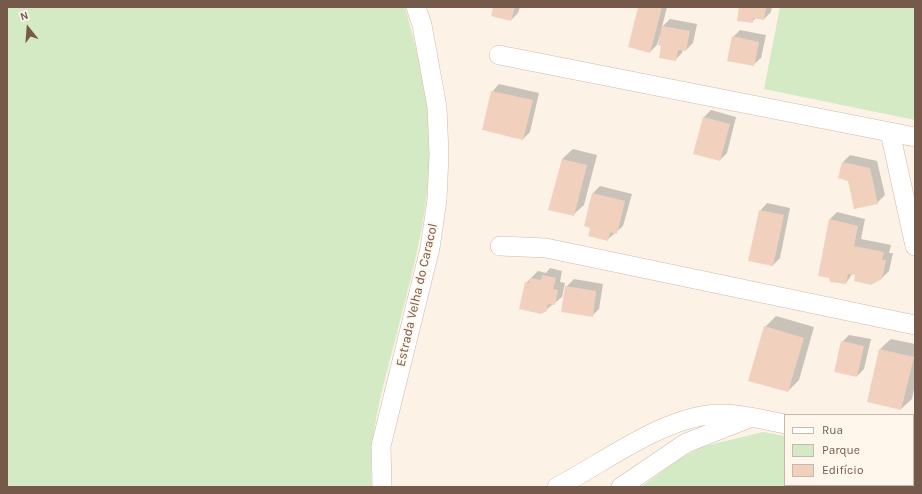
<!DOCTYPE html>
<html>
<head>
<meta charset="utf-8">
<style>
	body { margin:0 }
	#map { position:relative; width:922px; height:494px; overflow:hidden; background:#fcf3e6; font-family:Karla,sans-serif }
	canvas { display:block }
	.frame { position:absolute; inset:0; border:8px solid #75594b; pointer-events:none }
	.legend { position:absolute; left:784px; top:414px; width:130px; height:72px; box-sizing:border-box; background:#fff7ec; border:1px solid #c8b8ac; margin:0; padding:5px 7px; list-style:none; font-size:12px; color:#75594b }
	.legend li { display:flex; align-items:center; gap:8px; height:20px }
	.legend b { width:20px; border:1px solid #c8b8ac }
	.north { position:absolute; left:8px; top:8px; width:40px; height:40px; -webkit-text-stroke:3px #fff7ec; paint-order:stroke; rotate:343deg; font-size:11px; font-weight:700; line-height:16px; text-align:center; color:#75594b }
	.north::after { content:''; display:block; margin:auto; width:14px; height:18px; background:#75594b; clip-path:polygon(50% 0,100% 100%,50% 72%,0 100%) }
</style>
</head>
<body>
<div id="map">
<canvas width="922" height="494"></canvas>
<div class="frame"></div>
<ul class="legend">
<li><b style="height:5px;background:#fff"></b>Rua</li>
<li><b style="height:11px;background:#d4eac4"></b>Parque</li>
<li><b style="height:11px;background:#f1d1bd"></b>Edifício</li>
</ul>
<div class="north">N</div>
</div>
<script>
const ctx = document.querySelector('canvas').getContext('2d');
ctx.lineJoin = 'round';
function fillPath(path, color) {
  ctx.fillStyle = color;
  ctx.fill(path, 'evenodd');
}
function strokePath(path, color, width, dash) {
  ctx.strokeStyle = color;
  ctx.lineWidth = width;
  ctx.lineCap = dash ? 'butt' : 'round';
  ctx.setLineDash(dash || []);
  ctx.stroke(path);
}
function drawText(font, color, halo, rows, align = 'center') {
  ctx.font = font + ' Karla,sans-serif';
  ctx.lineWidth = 3.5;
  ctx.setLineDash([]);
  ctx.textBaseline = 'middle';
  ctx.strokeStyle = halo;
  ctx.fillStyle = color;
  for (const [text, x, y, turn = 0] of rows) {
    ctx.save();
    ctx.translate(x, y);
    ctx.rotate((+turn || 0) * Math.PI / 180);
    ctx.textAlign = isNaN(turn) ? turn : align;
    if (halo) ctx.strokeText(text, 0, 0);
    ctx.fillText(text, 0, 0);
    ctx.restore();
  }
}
fillPath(new Path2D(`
	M7 7H405C415 44 426 83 429 122 434 190 417 256 400 321 387 375 367 431 372 487H7Z
	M780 7H915V120L764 89Z
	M763 432 785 436V485H913V461L915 462V487H641L678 460 701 447Z`), '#d4eac4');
fillPath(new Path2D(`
	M494 7H520L518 13 511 20Z
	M639 7H667L662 27 670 19 697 24 693 43 686 50H683L682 53 675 60 662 45 661 36 660 35 657 45 650 52Z
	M740 7H772L771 12 764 19 756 18 752 22Z
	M740 30 766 35 761 58 753 65 733 37Z
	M499 84 539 93 530 132 523 139 492 92Z
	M711 110 736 117 727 153 720 160 704 117Z
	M573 149 597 155 584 205 573 215 562 159Z
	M850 155 877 161 885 195 877 203 849 180 843 162Z
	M600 186 632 194 623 226 607 240 593 193Z
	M767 203 790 208 780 258 773 265 760 211Z
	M837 212 865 219 861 239 891 245 889 253H893L889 271 882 278 853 273 846 283 830 219Z
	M550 268 562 271 560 282 565 283 562 297 546 310 526 283 538 271 546 273Z
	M574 279 603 284 599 309 592 316 566 287Z
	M776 316 814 327 799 380 788 391 765 327Z
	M849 335 871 339 864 369 857 376 842 342Z
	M891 339 915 344V384L912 399 901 409 880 349Z`), '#0003');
fillPath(new Path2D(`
	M493 7H515L511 21 491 16Z
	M638 7H662L650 53 628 47Z
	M739 7H766L764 20 753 18V23L737 21Z
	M662 26 690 31 686 51 678 50 676 61 659 58 661 46 658 45Z
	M732 36 759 42 754 66 727 61Z
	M491 91 533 100 523 140 482 130Z
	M703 117 730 124 720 161 693 154Z
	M562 159 587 165 574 216 548 210Z
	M842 162 870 168 878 204 854 209 848 181 838 178Z
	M592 193 625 201 617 234 610 232 608 241 588 236 590 228 584 226Z
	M759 210 784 215 773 266 748 261Z
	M829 219 858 226 854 246 884 252 882 260H886L882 279 871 285 854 281 855 275 848 274 846 284 830 282 829 278 818 276Z
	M542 275 556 278 553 289 558 290 555 305 548 304 547 311 541 314 519 309 525 282 529 283 530 278 541 280Z
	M565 286 596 291 593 317 561 312Z
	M764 326 804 338 788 392 748 381Z
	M841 341 864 346 857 377 834 372Z
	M879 349 914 357 901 410 867 402Z`), '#f1d1bd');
const minor = new Path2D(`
	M499 55 915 137
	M890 132 915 246
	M500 246 546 248 915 325
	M913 448 915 449
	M382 487 381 446 430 248 437 200 439 154 437 107 422 25 416 7
	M557 487C605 462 667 414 721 414 742 414 765 420 785 424
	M621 487 686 443 747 419`);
strokePath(minor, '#cebaac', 20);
strokePath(minor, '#fff', 19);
drawText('13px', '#75594b', '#fff7ec', [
	["Estrada Velha do Caracol",417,295,-77]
]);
</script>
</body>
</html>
